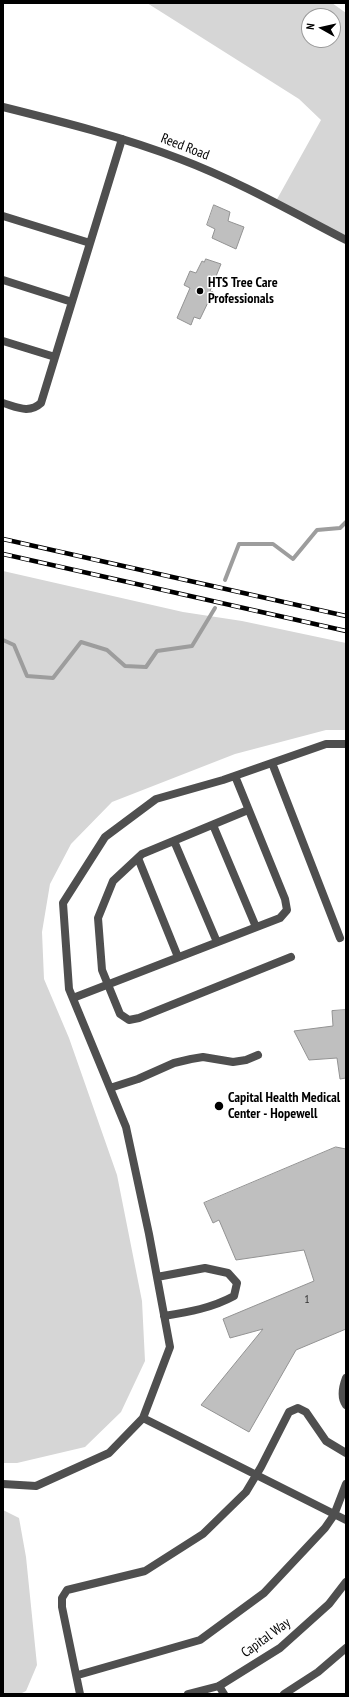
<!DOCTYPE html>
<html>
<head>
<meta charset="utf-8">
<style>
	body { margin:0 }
	#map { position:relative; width:349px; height:1697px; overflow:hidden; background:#fff; font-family:"PT Sans Narrow",sans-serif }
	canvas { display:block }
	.frame { position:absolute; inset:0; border:4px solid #000; pointer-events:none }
	.north { position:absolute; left:301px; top:8px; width:40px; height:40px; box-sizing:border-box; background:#fff; border:1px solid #999; border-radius:50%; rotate:278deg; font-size:11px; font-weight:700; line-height:16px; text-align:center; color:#000 }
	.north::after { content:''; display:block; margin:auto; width:14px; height:18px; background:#000; clip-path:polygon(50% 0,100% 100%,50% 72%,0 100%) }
</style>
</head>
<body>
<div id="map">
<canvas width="349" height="1697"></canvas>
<div class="frame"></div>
<div class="north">N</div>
</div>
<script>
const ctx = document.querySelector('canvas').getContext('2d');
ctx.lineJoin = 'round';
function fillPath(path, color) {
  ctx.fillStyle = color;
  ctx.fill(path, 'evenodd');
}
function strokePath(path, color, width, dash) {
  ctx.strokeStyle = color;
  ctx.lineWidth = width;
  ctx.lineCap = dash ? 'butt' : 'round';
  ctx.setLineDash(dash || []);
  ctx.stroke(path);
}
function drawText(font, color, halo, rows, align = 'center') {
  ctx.font = font + ' "PT Sans Narrow",sans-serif';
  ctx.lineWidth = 3;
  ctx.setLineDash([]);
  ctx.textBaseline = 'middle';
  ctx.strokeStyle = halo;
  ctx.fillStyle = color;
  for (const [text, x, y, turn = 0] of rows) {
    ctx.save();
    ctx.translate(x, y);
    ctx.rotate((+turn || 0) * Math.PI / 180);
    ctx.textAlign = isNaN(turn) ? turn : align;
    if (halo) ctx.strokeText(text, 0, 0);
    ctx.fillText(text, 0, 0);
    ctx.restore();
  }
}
fillPath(new Path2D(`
	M147 3H332L346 13V237L276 201 321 120 299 99ZM309 16H333V40H309Z
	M3 571 183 612 242 621 346 643V730H326L235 754 112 802 71 844 50 884 42 932 44 979 69 1038 117 1175 142 1301 145 1361 121 1412 85 1447 17 1463H3Z
	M3 1510 19 1518 26 1557 37 1665 26 1691 20 1694H3Z`), '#d6d6d6');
strokePath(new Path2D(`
	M225 580 239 544H273L293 559 317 530 340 528 346 522
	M3 640 14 645 27 676 53 678 81 642 107 650 125 666 146 667 157 651 192 646 215 608`), '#9d9d9d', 4);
const building = new Path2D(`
	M214 205 230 212 228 221 244 227 236 249 212 238 215 229 207 225Z
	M206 259 221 264 210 291 213 292 200 319 194 317 191 325 177 318 190 288 184 285 190 271 196 273 202 261 204 262Z
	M346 1010V1078L340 1079 337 1058 309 1060 294 1031 333 1026 332 1011Z
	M336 1147 346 1149V1329L296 1350 249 1432 201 1405 263 1329 230 1338 223 1319 314 1281 304 1250 236 1260 219 1220 213 1223 204 1203Z`);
fillPath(building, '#bfbfbf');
strokePath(building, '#939393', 1);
strokePath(new Path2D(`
	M3 216 90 243
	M3 280 72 302
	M3 341 55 357
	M3 403C17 407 29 414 41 403L122 139
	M272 763 340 938
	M248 810 142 854 113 881 98 918 102 970 120 1014 129 1020 139 1018 291 957
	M213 825 256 927
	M174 841 217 942
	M138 858 178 957
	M73 998 280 918 287 910 285 899 235 776
	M110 1088 138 1079 174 1063 191 1059 203 1057 233 1062 246 1060 258 1055
	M157 1277 205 1268 228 1273 237 1283 234 1296C212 1308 189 1312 164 1316
	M346 1378C343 1386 340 1397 346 1405
	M143 1418 346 1520
	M3 1484 36 1486 109 1453 143 1418 170 1347 149 1234 126 1127 69 989 63 903 105 837 156 799 223 780 326 744H346
	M78 1675 200 1640 264 1593 325 1528 334 1515 346 1484
	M219 1686 224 1694
	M80 1694 62 1607V1598L67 1590 145 1571 203 1534 246 1492 261 1467 289 1412 298 1408 306 1412 326 1441 346 1453
	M284 1694 318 1672 346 1648`), '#4f4f4f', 8);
strokePath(new Path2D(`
	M188 1694 219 1686 280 1648 329 1604 346 1582`), '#4f4f4f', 8);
strokePath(new Path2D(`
	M3 107C63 122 123 137 180 159 238 181 292 212 346 240`), '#4f4f4f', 8);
const rail = new Path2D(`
	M3 539 346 616
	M3 554 346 631`);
strokePath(rail, '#000', 4.5);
strokePath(rail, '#fff', 3, [9]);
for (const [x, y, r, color] of [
	[200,291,4,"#000"],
	[219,1106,5,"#000"]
]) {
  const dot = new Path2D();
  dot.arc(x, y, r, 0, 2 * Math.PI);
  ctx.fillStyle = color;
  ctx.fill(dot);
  strokePath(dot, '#fff', 1.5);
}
drawText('12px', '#303030', null, [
	["1",307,1300]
]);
drawText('14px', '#000', '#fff', [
	["Reed Road",185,147,21],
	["Capital Way",266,1638,-36]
]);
drawText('bold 14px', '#000', '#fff', [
	["HTS Tree Care",208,283],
	["Professionals",208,299],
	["Capital Health Medical",228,1098],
	["Center - Hopewell",228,1114]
], 'left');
</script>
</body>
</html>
